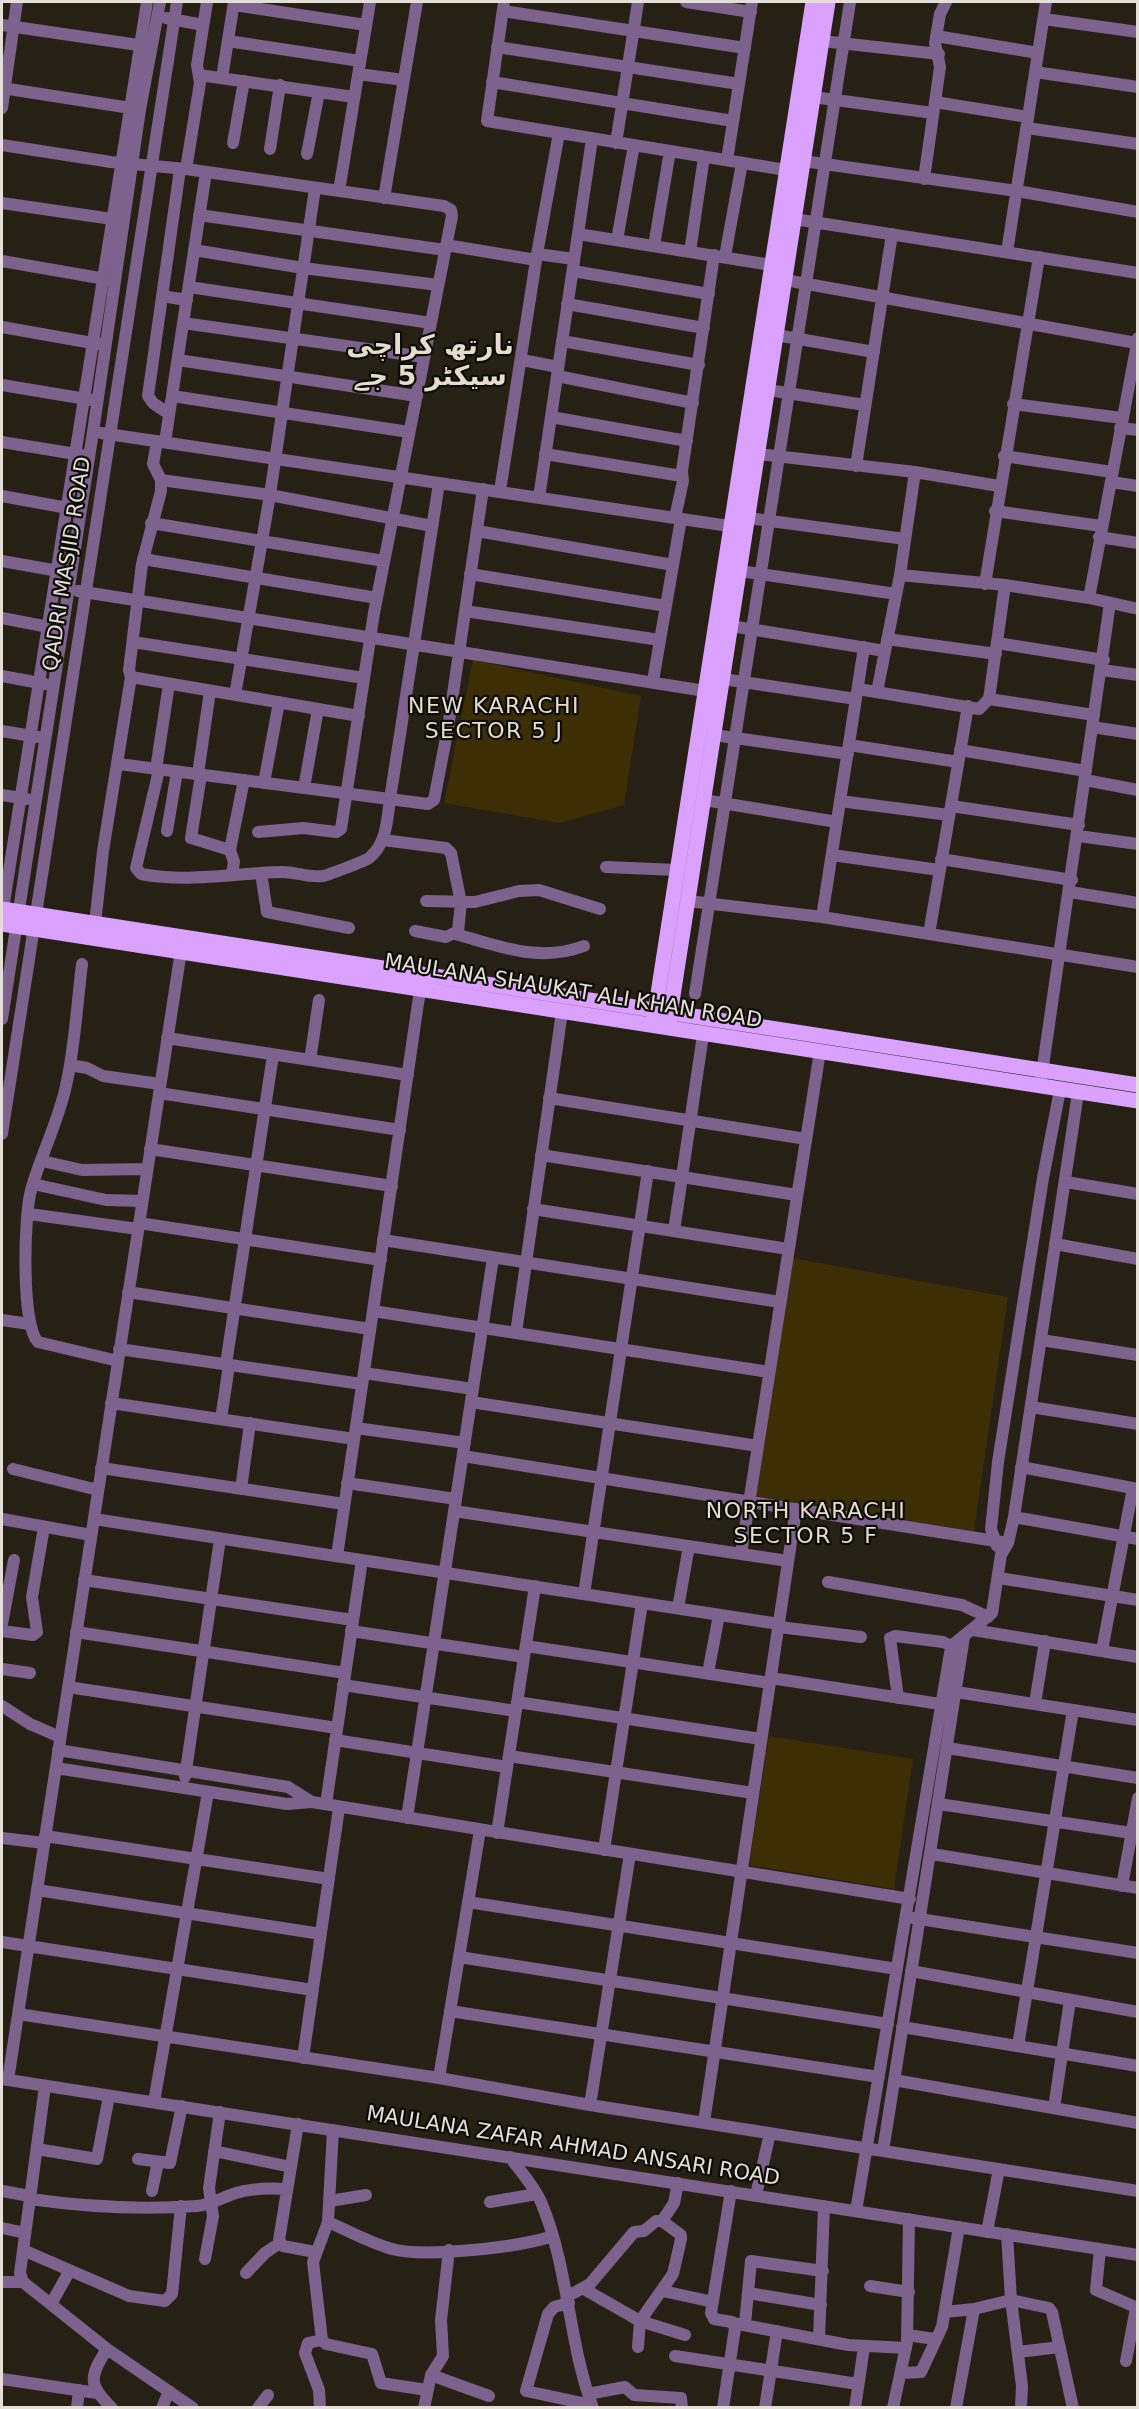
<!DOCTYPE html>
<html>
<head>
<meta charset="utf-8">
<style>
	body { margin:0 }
	#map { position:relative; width:1139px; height:2409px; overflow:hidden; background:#272115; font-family:"DejaVu Sans",sans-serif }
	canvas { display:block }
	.frame { position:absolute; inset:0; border:3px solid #e3dfd7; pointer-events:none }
</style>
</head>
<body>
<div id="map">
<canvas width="1139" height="2409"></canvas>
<div class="frame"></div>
</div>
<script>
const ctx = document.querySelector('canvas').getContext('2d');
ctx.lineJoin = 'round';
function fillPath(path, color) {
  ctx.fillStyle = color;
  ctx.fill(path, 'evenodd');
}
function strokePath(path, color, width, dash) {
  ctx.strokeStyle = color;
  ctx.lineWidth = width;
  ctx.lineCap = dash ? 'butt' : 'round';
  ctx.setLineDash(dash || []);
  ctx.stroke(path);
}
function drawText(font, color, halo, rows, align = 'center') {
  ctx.font = font + ' "DejaVu Sans","Noto Naskh Arabic",sans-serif';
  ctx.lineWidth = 4.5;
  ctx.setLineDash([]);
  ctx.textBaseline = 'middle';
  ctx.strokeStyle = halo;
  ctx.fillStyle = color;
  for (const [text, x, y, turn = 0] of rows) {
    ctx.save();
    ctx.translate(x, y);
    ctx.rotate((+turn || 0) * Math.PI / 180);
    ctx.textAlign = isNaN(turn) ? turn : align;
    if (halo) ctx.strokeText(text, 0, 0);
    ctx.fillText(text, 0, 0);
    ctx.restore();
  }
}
fillPath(new Path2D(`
	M473 660 641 696 624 805 559 823 444 803Z
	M792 1258 1008 1297 974 1531 756 1496Z
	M769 1736 913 1759 894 1889 749 1865Z`), '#3d2e06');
strokePath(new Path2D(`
	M504 2 487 121 786 170
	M686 2 751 12
	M234 5 366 25
	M503 11 745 48
	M166 18 203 25
	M1044 19 1138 32
	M2 25 145 46
	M936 36 1038 53
	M228 41 360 61
	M822 41 939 54
	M497 47 739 84
	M1035 72 1138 87
	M358 74 404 80
	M199 75 354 97
	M222 78 234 2
	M492 82 733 121
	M2 88 137 109
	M813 97 933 113
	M935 102 1028 117
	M2 108 17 2
	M1027 128 1138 144
	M233 143 244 81
	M616 143 638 2
	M2 145 111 162 186 169 444 206 451 210 452 216 374 613 341 829 336 832 303 828 258 832
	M270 149 280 85
	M307 154 319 92
	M727 160 752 2
	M803 161 1017 191 1138 212
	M186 169 200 83 197 65 207 2
	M924 179 940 67 935 43 940 14 946 2
	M339 191 370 2
	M384 198 417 2
	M2 203 119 220
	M199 215 445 250
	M794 219 1138 273
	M578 234 771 265
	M617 240 634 145
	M446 245 536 260
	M654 246 670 151
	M194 250 303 268 438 285
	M690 252 704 157
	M1007 252 1046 2
	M537 254 574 259
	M725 256 742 163
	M2 261 111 280
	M573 271 709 294
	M785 280 1136 343
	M189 287 431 323
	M162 296 187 300
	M567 304 704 328
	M183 323 424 357
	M2 327 98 344
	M776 335 874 352
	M562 341 699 365
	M178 360 417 396
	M522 360 558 367
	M557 376 693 403
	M2 385 92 400
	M768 390 865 405
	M172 396 409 432
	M1013 404 1122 418
	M169 414 153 403 148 396 180 169
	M551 417 687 441
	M1120 428 1138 430
	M101 433 729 526
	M157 441 153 464 161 480V491L142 564 129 670 131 677 359 716
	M2 442 82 455
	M165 442 206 172
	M545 454 682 476
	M758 454 915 472 999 486
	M1004 456 1112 472
	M856 466 892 234
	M161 480 270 495 432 526
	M1111 482 1138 486
	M500 491 537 254 559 133
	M2 496 73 509
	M539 498 592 139
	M995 511 1101 526
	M675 518 683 481 682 471 714 255
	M748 518 905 539
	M151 523 384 561
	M477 531 673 565
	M1099 537 1138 543
	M143 559 377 598
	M2 561 64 572
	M740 571 896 594
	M470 574 666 606
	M900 575 1005 585 1089 598 1138 609
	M985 584 1039 257
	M78 591 705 691
	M1089 598 1138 338
	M465 611 660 640
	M2 618 54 628
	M731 626 885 651
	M887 639 996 654
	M133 642 364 678
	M997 643 1104 660
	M1102 670 1138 675
	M2 676 45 684
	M723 679 856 699
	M653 681 681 519
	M858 689 979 709 989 699 1005 585
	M877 692 900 575 915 472
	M235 695 270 495 315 188
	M989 699 1094 715
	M1092 727 1138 734
	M2 731 38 737
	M714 735 848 754
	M849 745 958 762
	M960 750 1086 771
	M119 764 428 804 434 800 448 728 483 489
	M156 769 169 684
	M159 770 136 868 141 874C188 883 235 873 282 872 296 872 309 878 323 876 328 875 365 861 369 858 387 844 387 819 390 799L439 483
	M198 774 210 691
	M201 775 191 838 230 850
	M1085 780 1138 790
	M264 783 279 702
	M304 788 318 709
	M2 795 27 799
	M704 800 837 822
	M840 801 949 815
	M951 806 1079 825
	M167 831 177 772
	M1078 836 1138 844
	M383 840 446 848 451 853 461 903 458 931 446 937 415 931
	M832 855 939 870
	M941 859 1072 880
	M606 867 677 870
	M261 873 267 912 349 928
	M232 874 234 862 230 850 244 780
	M1070 892 1138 903
	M426 901 475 902 519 891 539 890 600 909
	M688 901 822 917 1138 967
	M2 915 147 2
	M822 917 864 647
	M95 924 103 851 131 677
	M455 934C500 946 539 963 584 946
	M929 934 968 706
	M82 964C77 1004 75 1046 66 1086 58 1122 41 1155 31 1190 24 1215 21 1325 38 1342L118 1361
	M695 994 850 2
	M2 1019 93 432 140 110 160 2
	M167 1038 408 1075
	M310 1060 319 1000
	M70 1065 87 1068 103 1076 160 1084
	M1040 1087 1110 603
	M159 1093 400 1130
	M549 1098 806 1139
	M2 1134 177 2
	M150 1149 392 1186
	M541 1155 797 1195
	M42 1161 82 1170 147 1169
	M1066 1182 1138 1194
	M33 1184 106 1200 142 1201
	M533 1209 788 1249
	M29 1214 138 1229
	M139 1223 381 1260
	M674 1231 703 1035
	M383 1240 780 1302
	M1055 1244 1138 1259
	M128 1292 370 1329
	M373 1311 769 1372
	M2 1320 29 1324
	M516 1333 562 1012
	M1041 1340 1138 1355
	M119 1349 362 1384
	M226 1364 273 1055
	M364 1373 473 1389
	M471 1402 758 1446
	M111 1403 354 1439
	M1031 1407 1138 1424
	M221 1419 229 1365
	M356 1428 465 1443
	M463 1456 1008 1543
	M1021 1467 1138 1489
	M101 1468 344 1504
	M13 1469 98 1490
	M347 1483 456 1499
	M241 1489 250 1423
	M454 1511 788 1561
	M1014 1517 1138 1539
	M2 1519 91 1535
	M94 1519 779 1624
	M997 1546 991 1529 998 1462 1043 1178 1060 1090
	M741 1554 820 1051
	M337 1556 420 990
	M999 1578 1138 1600
	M84 1580 353 1620
	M828 1582 962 1605 988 1617
	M584 1594 648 1171
	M678 1608 689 1546
	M2 1624 14 1560
	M779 1627 861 1637
	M973 1630 1138 1657
	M2 1631 33 1635 37 1632 32 1597 44 1527
	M351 1631 524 1657
	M76 1632 345 1673
	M526 1646 770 1683
	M1102 1650 1133 1488
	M2 1669 30 1673
	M708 1673 719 1615
	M771 1678 940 1704
	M343 1685 516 1711
	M68 1687 337 1728
	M956 1692 1138 1720
	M898 1698 890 1638 895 1636 943 1642 953 1647
	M517 1702 761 1739
	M1035 1704 1045 1641
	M2 1706 30 1724 60 1737
	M335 1740 507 1767
	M947 1748 1138 1778
	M58 1750 288 1787 312 1802
	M509 1756 753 1793
	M56 1768 287 1804 312 1802 910 1899
	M185 1777 220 1539
	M326 1804 362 1560
	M939 1804 1138 1834
	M407 1818 493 1258
	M497 1833 535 1586
	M45 1836 329 1879
	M2 1838 44 1843
	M604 1850 642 1603
	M932 1854 1138 1888
	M1122 1886 1138 1798
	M37 1890 321 1934
	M468 1902 897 1969
	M913 1918 1138 1953
	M2 1942 313 1990
	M459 1957 888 2024
	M911 1971 1138 2012
	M450 2011 879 2077
	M18 2014 439 2078 590 2105 1138 2191
	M902 2027 1138 2066
	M1018 2046 1073 1710
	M303 2058 339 1808
	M439 2078 480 1830
	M2 2079 1138 2255
	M8 2080 182 944
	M894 2080 1138 2123
	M45 2086 20 2273 23 2282 107 2349 193 2408
	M154 2102 208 1792
	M590 2105 630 1854
	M1054 2108 1070 2000
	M704 2122 796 1509
	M298 2124 279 2240 283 2246 315 2252
	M333 2130 328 2222 313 2262 322 2340 326 2344 372 2354 381 2383 427 2390
	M37 2149 97 2159 109 2096
	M214 2151 291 2167
	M883 2151 964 1637
	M510 2157C520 2171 534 2186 541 2202 569 2268 568 2342 593 2408
	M138 2159 170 2163 182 2106
	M2 2191 30 2196
	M152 2191 158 2162
	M756 2195 770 2133
	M30 2199C86 2207 140 2210 197 2206 210 2205 223 2197 236 2193 253 2188 269 2188 287 2189
	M330 2201 366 2195
	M490 2202 537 2194
	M856 2211 950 1653 955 1643 992 1613 1001 1555 1008 1543 1014 1517 1078 1093
	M662 2221 674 2203 678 2183
	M328 2222C349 2231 370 2243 392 2249 425 2258 520 2247 553 2236
	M2 2228 25 2233
	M987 2232 999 2169
	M1007 2234 1011 2300 1022 2386 1021 2408
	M1100 2249 1096 2290 1138 2308
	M23 2250 129 2296 165 2301 172 2294 181 2206
	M205 2259 213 2216 209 2188 220 2112
	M246 2273 265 2253 280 2243
	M2 2282H23
	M870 2286 909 2292
	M584 2289 640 2321 685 2335
	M663 2291 713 2302
	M748 2293 821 2305
	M568 2296 590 2284 634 2232 644 2231 656 2221H662L681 2235V2239L673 2274 640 2321 638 2347
	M569 2303 554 2307 548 2314 526 2391 592 2405
	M51 2304 69 2272
	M945 2312 974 2309 1011 2300 1049 2308 1052 2312 1073 2408
	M733 2323 848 2345 906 2348
	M745 2324 751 2261 823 2271
	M907 2335 935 2339
	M819 2339 824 2206
	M107 2349C89 2377 88 2385 112 2408
	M1018 2352 1060 2347
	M675 2356 858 2384
	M1126 2361 1136 2308
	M902 2373 921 2372 942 2327 959 2227
	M431 2375 489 2396
	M2 2379 97 2393
	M588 2394 625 2387 634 2395 681 2398 682 2408
	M77 2408 79 2390
	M162 2408 169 2391
	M258 2408 268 2395
	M320 2408 319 2390 305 2353 308 2343 322 2340
	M424 2408 431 2375 443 2356 441 2320 449 2250
	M723 2408 735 2328 732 2322 714 2319 711 2313 731 2191
	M765 2408 777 2331
	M855 2408 864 2347
	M893 2408 907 2342 909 2219
	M956 2408 974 2309`), '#7d628e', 12);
strokePath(new Path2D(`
	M2 909 1138 1085
	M2 924 1138 1101
	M654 1019 813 2
	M669 1021 828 2`), '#dba1fe', 15);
drawText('21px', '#e3dfd7', '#0d0b06', [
	["QADRI MASJID ROAD",68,564,-81],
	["MAULANA SHAUKAT ALI KHAN ROAD",573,992,9],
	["MAULANA ZAFAR AHMAD ANSARI ROAD",573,2147,9]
]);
ctx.letterSpacing = '1.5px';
drawText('22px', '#e4dccc', '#0d0b06', [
	["NEW KARACHI",494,707],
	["SECTOR 5 J",494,732],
	["NORTH KARACHI",806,1512],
	["SECTOR 5 F",806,1537]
]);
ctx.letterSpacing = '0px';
drawText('bold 27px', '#e4dccc', '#0d0b06', [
	["نارتھ کراچی",430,347],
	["سیکٹر 5 جے",430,378]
]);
</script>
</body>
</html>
